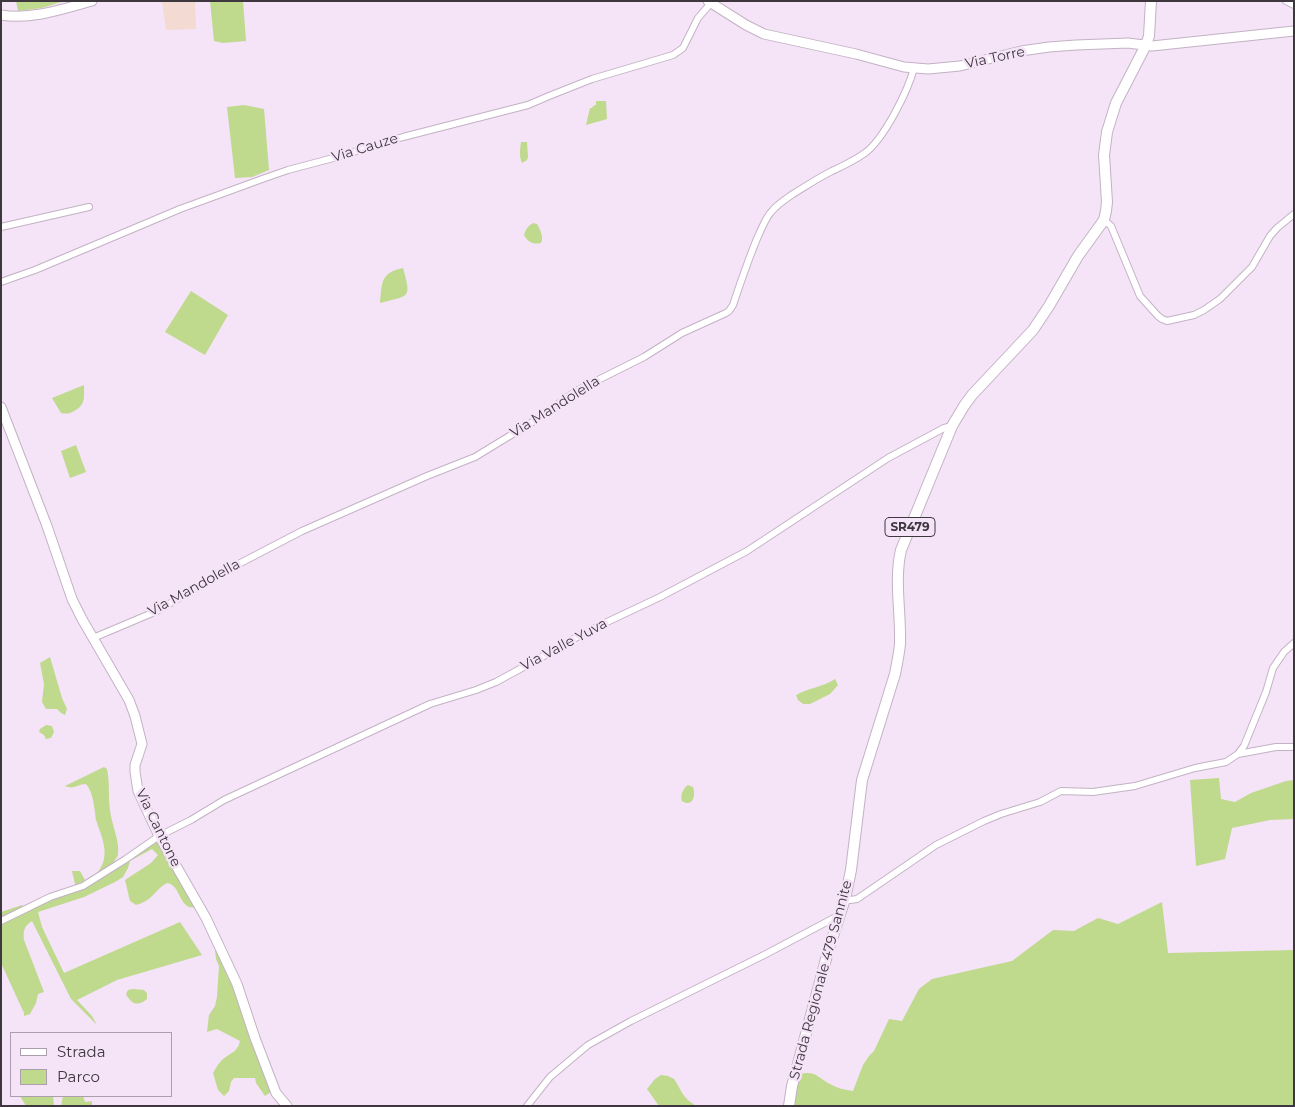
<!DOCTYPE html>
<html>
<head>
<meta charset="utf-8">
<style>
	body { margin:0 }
	#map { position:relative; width:1295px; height:1107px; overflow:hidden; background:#f5e3f7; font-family:Montserrat,sans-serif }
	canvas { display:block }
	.frame { position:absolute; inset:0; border:2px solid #3e373e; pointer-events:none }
	.legend { position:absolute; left:10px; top:1032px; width:162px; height:65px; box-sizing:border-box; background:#f5e3f7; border:1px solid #ac9ead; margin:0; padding:6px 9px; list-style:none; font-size:15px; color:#3e373e }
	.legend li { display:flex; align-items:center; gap:10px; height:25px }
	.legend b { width:25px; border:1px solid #ac9ead }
</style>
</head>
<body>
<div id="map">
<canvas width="1295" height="1107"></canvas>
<div class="frame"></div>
<ul class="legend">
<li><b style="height:6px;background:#fff"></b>Strada</li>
<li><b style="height:14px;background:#bfd98d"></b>Parco</li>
</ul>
</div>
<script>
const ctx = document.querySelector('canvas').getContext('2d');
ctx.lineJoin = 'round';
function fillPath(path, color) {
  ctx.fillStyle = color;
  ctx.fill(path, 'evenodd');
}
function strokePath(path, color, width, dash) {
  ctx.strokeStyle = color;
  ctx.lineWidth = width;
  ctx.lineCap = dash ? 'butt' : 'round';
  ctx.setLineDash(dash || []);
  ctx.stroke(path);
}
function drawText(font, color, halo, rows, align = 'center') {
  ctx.font = font + ' Montserrat,sans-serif';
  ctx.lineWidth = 5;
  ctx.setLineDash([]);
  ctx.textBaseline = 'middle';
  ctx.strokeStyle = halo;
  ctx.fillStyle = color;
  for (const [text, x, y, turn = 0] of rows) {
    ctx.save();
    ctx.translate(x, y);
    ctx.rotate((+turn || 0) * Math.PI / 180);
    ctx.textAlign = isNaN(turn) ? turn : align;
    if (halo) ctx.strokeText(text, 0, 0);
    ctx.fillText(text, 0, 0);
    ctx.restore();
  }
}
fillPath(new Path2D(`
	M162 1H195L196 29 166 30Z`), '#f3dad2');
fillPath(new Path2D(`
	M16 1H64L42 8 18 11Z
	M210 1H243L246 41 223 43 214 41Z
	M596 101H606L607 119 586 125 590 108H592L593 106 596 105Z
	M244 105 264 109 269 170 252 177 235 178 227 107Z
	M521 142H527L528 157 527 160 522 163C519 156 520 150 521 142Z
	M533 223 537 224C540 229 544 237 541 243 533 245 528 242 524 235 526 229 528 226 533 223Z
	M403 268C412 300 409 295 380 303 382 283 380 273 403 268Z
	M191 291 228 315 205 355 165 332Z
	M84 385C84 397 86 405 74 411 69 414 66 414 61 413L52 398Z
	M76 445 86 472 70 478 61 451Z
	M50 657 62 698 67 709 65 715 61 713 57 709H46L42 702 44 684 40 663Z
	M835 679 838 685 830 694 810 704H803L798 700 796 695C808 688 823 687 835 679Z
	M46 725 52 726 54 732 51 738 46 739 44 735 39 732 40 729Z
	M104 767 107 769C110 783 108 796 110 810 111 823 120 841 118 854 118 856 116 859 114 861L117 866 158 840 198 907C178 912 182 885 167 883 153 891 154 900 136 905L130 901 125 880 151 863 158 855 152 849 130 861 128 868 123 877 115 882 84 897 38 912 42 927 64 973 180 922 202 955 117 980 77 1000 92 1016 97 1025 71 999 32 921C24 926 23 931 24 940L44 992 38 994 36 1003 30 1014 24 1016V1013L1 963V912L22 905 25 912 50 899 75 890V884L72 871H80L85 880C91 879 94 876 98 872 111 855 102 838 96 820 96 820 95 813 95 813 94 803 92 791 86 784 77 784 75 790 65 786Z
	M1219 778 1221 799 1235 802 1251 793 1286 781 1294 780V819L1270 820 1232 828 1225 859 1196 866 1190 780Z
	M688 785 693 787C696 795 693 808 682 801 680 795 683 789 688 785Z
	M1162 902 1168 953 1294 950V1106H793L800 1074C816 1070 818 1078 830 1084 837 1088 845 1090 853 1091L863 1065 869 1056 874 1051 889 1019 902 1021 919 989 932 979 1012 961 1053 930 1074 931 1098 918 1118 924Z
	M217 946 235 986 274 1090 265 1096 256 1083 255 1078H234L231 1082 229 1091 224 1096 218 1090 213 1073C216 1068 218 1064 223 1059 230 1053 238 1052 240 1041L217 1029 207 1032 209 1015 215 1006 217 997 219 966 216 959 215 950Z
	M133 989 144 990 147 993V999C138 1007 131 1004 126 994L128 990Z
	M661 1075 668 1076 674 1079C682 1091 683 1099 697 1106H659L647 1089 655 1079Z
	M20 1096H53L54 1106H26Z
	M63 1096H83L85 1102 92 1101V1106H61Z`), '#bfd98d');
const minor = new Path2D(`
	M1286 1 1294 5
	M1104 220 1111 226 1140 296 1158 316 1162 319 1167 321 1194 315 1204 310 1220 299 1252 267 1270 236 1277 228 1294 214
	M1 227 89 207
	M1 282 35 270 180 209 265 178 288 170 337 157 403 137 528 105 549 96 592 79 673 55 683 48 698 18 711 3
	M93 638 157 611 227 570 302 531 427 476 475 457 534 421 576 391 644 357 682 333 726 313 729 311 733 305C741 281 749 257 759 234 763 226 766 217 772 211 778 204 786 199 793 194 806 186 818 178 832 171 843 166 855 160 865 153 884 139 908 91 914 68
	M1238 754 1244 746 1266 692 1273 668 1284 652 1294 643
	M845 899 850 900 857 899 936 845 984 821 1001 814 1040 802 1061 791 1093 792 1135 786 1195 768 1226 762 1238 754 1276 747H1294
	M1 921 50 897 83 886 126 859 159 836 191 820 224 800 430 704 476 690 496 682 542 657 586 632 660 597 747 551 888 458 944 428 952 426
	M527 1106 550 1077 588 1045 631 1021 766 954 834 918 839 917`);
const secondary = new Path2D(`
	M708 1 746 25 764 34 856 54 904 67 928 69 960 66 1021 51 1049 47 1076 45 1128 43 1152 46 1294 31
	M1 15C32 20 63 9 92 1
	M1 407 47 526 72 599 82 619 129 700 135 716 142 744 135 765V772L138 791 159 836 206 918 237 984 255 1038 276 1093 287 1106`);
const primary = new Path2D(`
	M789 1106 792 1086 829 948 845 899 851 870 862 780 895 674C897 664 899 654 900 644 901 612 894 580 901 550L952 426 964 406 972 395 1033 330 1049 306 1078 256 1104 220 1106 211 1107 202 1104 155 1107 132 1116 103 1146 45 1149 36 1151 1`);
strokePath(minor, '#c3b2c4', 8);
strokePath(secondary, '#c3b2c4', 11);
strokePath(primary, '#c3b2c4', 12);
strokePath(minor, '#fff', 6);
strokePath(secondary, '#fff', 9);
strokePath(primary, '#fff', 10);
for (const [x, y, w] of [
	[910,527,50]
]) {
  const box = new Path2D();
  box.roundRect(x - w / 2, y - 9.5, w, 19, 4);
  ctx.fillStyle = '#f5e3f7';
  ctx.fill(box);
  strokePath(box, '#3e373e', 1);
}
drawText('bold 12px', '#3e373e', null, [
	["SR479",910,527]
]);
drawText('14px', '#3e373e', '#f5e3f7', [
	["Via Torre",995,58,-12],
	["Via Cauze",365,148,-17],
	["Via Mandolella",555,407,-32],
	["Via Mandolella",194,588,-29],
	["Via Valle Yuva",564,645,-28],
	["Via Cantone",158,828,64],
	["Strada Regionale 479 Sannite",821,980,-75]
]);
</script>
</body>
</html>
